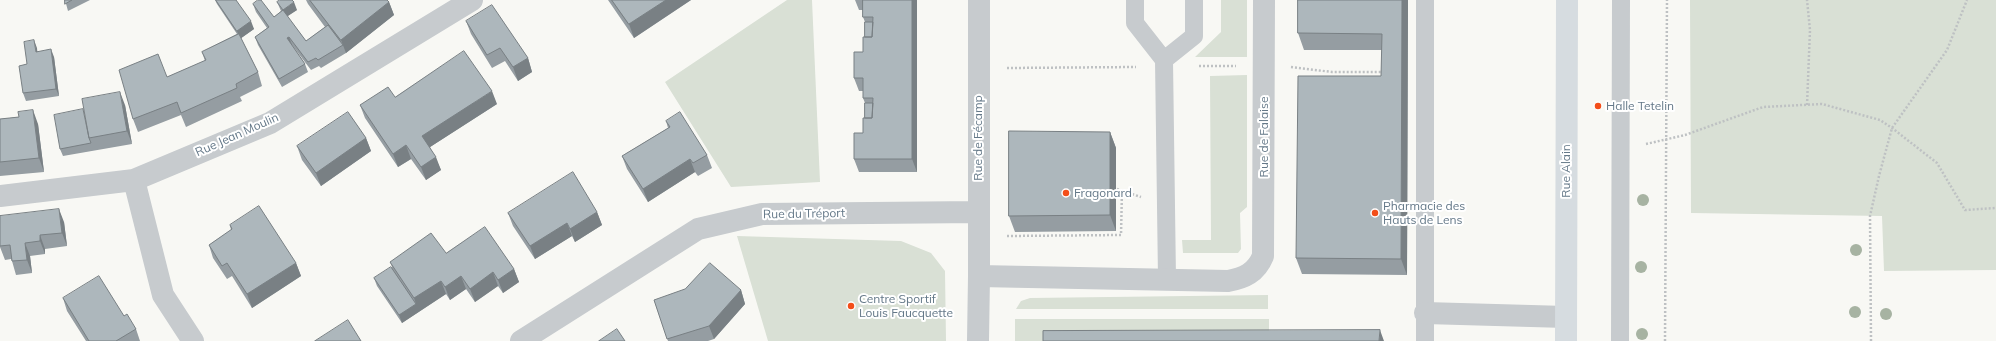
<!DOCTYPE html>
<html>
<head>
<meta charset="utf-8">
<style>
	body { margin:0 }
	canvas { display:block; background:#f8f8f4 }
</style>
</head>
<body>
<canvas width="1996" height="341"></canvas>
<script>
const ctx = document.querySelector('canvas').getContext('2d');
ctx.lineJoin = 'round';
function fillPath(path, color) {
  ctx.fillStyle = color;
  ctx.fill(path, 'evenodd');
}
function strokePath(path, color, width, dash) {
  ctx.strokeStyle = color;
  ctx.lineWidth = width;
  ctx.lineCap = dash ? 'butt' : 'round';
  ctx.setLineDash(dash || []);
  ctx.stroke(path);
}
function drawText(font, color, halo, rows, align = 'center') {
  ctx.font = font + ' Mulish,sans-serif';
  ctx.lineWidth = 4;
  ctx.setLineDash([]);
  ctx.textBaseline = 'middle';
  ctx.strokeStyle = halo;
  ctx.fillStyle = color;
  for (const [text, x, y, turn = 0] of rows) {
    ctx.save();
    ctx.translate(x, y);
    ctx.rotate((+turn || 0) * Math.PI / 180);
    ctx.textAlign = isNaN(turn) ? turn : align;
    if (halo) ctx.strokeText(text, 0, 0);
    ctx.fillText(text, 0, 0);
    ctx.restore();
  }
}
fillPath(new Path2D(`
	M787 0H812L820 182 731 187 665 82Z
	M1221 0H1247V57H1195L1221 32Z
	M1690 0H1996V270L1884 271 1882 216 1691 213Z
	M1247 75V207L1240 213 1241 249 1238 253H1183L1182 240H1211L1210 76Z
	M737 236 901 241 931 253 945 271 946 341H768Z
	M1268 295V309H1016L1021 301 1030 298Z
	M1015 319H1269V341H1015Z`), '#d9e0d5');
strokePath(new Path2D(`
	M1199 66H1236
	M1291 67 1332 72H1384
	M1007 68 1136 67
	M1807 105 1810 30 1807 0
	M1646 144 1685 135 1763 107 1822 104 1880 120 1892 128 1937 163 1965 210 1996 208
	M1117 189 1141 197
	M1007 236 1121 235 1122 190
	M1665 341 1667 0
	M1871 341 1870 216 1879 176 1892 128 1947 50 1967 0`), '#bec1c3', 2.5, [2, 2]);
strokePath(new Path2D(`
	M1135 0V23L1164 60
	M1167 279 1164 60 1194 36V0
	M1425 341V0
	M1620 341 1621 0`), '#c7cbce', 18);
strokePath(new Path2D(`
	M979 0V276L1228 281C1244 278 1256 273 1263 256L1264 0
	M134 180 163 295 193 341
	M0 196 134 180 270 123 472 0
	M1425 313 1566 317
	M521 341 698 229 762 214 978 212
	M978 341 979 276`), '#c7cbce', 22);
strokePath(new Path2D(`
	M1566 341 1567 0`), '#d6dce0', 22);
ctx.fillStyle = '#a7b3a2';
for (const [x, y] of [
	[1643,200],
	[1856,250],
	[1641,267],
	[1855,312],
	[1886,314],
	[1642,334]
]) {
  ctx.beginPath();
  ctx.arc(x, y, 6, 0, 2 * Math.PI);
  ctx.fill();
}
fillPath(new Path2D(`
	M65 0H90L68 11Z
	M215 0H236L254 29 241 38 258 72 262 86 240 97 242 101 186 127 181 115 138 132 133 119 167 77 205 61 202 52 237 34 217 4Z
	M306 0 389 2 394 15 346 53 321 68 319 66 311 70 292 45 305 64 308 72 282 87 258 45 255 37 267 28 256 12 253 4 274 17 281 11 277 2 297 10 287 16 306 41 325 27 308 4Z
	M608 0H691L634 38Z
	M855 0H917V172H859L854 159 863 133 865 118V103L863 98V91H859L854 78 863 52 865 37V22L863 17V10H859Z
	M1408 0 1407 275 1302 274 1296 258 1381 76 1382 50H1304L1298 33Z
	M466 21 528 58 532 72 518 81 505 61 492 68 471 34Z
	M37 48V51L54 57 59 96 26 101 23 93 27 64Z
	M395 97 497 104 430 147 441 170 426 180 411 159 398 167 365 118 360 105Z
	M125 105 132 144 63 156 60 149Z
	M19 117 38 124 44 172 0 176V119Z
	M666 121 707 155 712 168 698 176 695 172 648 202 627 169 622 156 668 128Z
	M1110 132 1116 148V231L1015 232 1009 216Z
	M366 138 371 151 321 186 302 160 297 146Z
	M597 212 602 225 575 242 572 236 535 259 513 226 508 213Z
	M0 216 64 222 67 246 45 249V254L30 256 32 273 16 275 12 261 11 259 5 260 0 247Z
	M230 225 296 263 301 276 252 308 232 276 227 279 213 258 209 245 231 230Z
	M446 253 514 269 519 282 503 293 498 286 475 302 466 289 450 300 446 294 402 323 377 286 374 278 392 267 390 262Z
	M741 290 745 304 714 339 708 341H668L654 300Z
	M63 298 124 316 136 329 140 341H86L67 311Z`), '#959da2');
fillPath(new Path2D(`
	M666 0H691L634 38 629 24Z
	M912 0H917V172L912 159Z
	M1402 0H1408L1407 275 1401 259Z
	M294 2 297 10 285 18 283 10Z
	M389 2 394 15 346 53 341 40Z
	M251 21 254 29 240 39 237 31Z
	M289 37 292 45 287 38Z
	M34 40 37 48 38 60 36 52Z
	M51 49 54 57 59 96 56 89Z
	M528 58 532 72 518 81 513 67Z
	M492 91 497 104 427 149 422 136Z
	M120 92 125 105 132 144 127 131Z
	M33 110 38 124 44 172 39 158Z
	M1110 132 1116 148V231L1110 215Z
	M366 138 371 151 321 186 316 173Z
	M406 145 411 159 398 167 393 154Z
	M436 157 441 170 426 180 421 167Z
	M690 159 695 172 648 202 643 189Z
	M59 209 64 222 67 246 62 233Z
	M597 212 602 225 575 242 570 229Z
	M567 223 572 236 535 259 530 246Z
	M40 235 45 249V254L40 241Z
	M25 243 30 256 32 273 27 260Z
	M296 263 301 276 252 308 247 294Z
	M514 269 519 282 503 293 498 280Z
	M493 272 498 286 475 302 470 289Z
	M461 276 466 289 450 300 445 287Z
	M441 281 446 294 402 323 399 315 416 304 414 298Z
	M741 290 745 304 714 339 709 326Z
	M1380 330 1384 341H1379Z`), '#798084');
const building = new Path2D(`
	M65 0H72L65 4Z
	M216 0H236L251 21 237 31Z
	M258 0H261L274 17 283 10 306 41 328 25 343 45 318 60 316 58 308 62 289 37 287 38 305 64 279 79 255 37 269 27 253 4Z
	M280 0H292L294 2 283 10 277 2Z
	M310 0H387L389 2 341 40Z
	M612 0H666L629 24Z
	M863 0H912V159H854V133H863V118H872L873 98H863V78H854V52H863V37H872L873 17H863Z
	M1298 0H1402L1401 259 1296 258 1298 76H1381L1382 34 1298 33Z
	M492 5 528 58 513 67 500 48 487 55 466 21Z
	M865 22H873L872 37H865Z
	M239 34 258 72 236 84 237 88 181 113 177 102 133 119 119 70 158 54 167 77 206 60 202 52Z
	M34 40 36 52 51 49 56 89 23 93 19 66 27 64 24 42Z
	M464 51 492 91 422 136 436 157 421 167 406 145 393 154 360 105 388 87 395 97Z
	M120 92 127 131 89 138 82 99Z
	M865 103H873L872 118H865Z
	M83 109 89 138 91 143 60 149 54 115Z
	M33 110 39 158 0 162V119L19 117 18 112Z
	M348 112 366 138 316 173 297 146Z
	M680 112 707 155 693 163 690 159 643 189 622 156 670 127 666 121Z
	M1009 131 1110 132V215L1009 216Z
	M573 172 597 212 570 229 567 223 530 246 508 213Z
	M259 206 296 263 247 294 227 263 222 266 209 245 232 229 230 225Z
	M59 209 62 233 40 235V241L25 243 27 260 12 261 10 245 0 246V216Z
	M485 227 514 269 498 280 493 272 470 289 461 276 445 287 441 281 414 298 390 262 431 233 446 253Z
	M710 263 741 290 709 326 667 339 654 300 685 289Z
	M391 267 416 304 399 315 374 278Z
	M99 276 124 316 127 314 136 329 116 341H89L63 298Z
	M348 320 361 341H315Z
	M617 329 625 341H599Z
	M1380 330 1379 341H1043V331Z`);
fillPath(building, '#adb7bc');
strokePath(building, '#798084', 1);
for (const [x, y, r, color] of [
	[1598,106,4,"#f34e19"],
	[1066,193,4,"#f34e19"],
	[1375,213,4,"#f34e19"],
	[851,306,4,"#f34e19"]
]) {
  const dot = new Path2D();
  dot.arc(x, y, r, 0, 2 * Math.PI);
  ctx.fillStyle = color;
  ctx.fill(dot);
  strokePath(dot, '#fff', 1.5);
}
drawText('12px', '#647888', '#fff', [
	["Halle Tetelin",1606,106],
	["Fragonard",1074,193],
	["Pharmacie des",1383,206],
	["Hauts de Lens",1383,220],
	["Centre Sportif",859,299],
	["Louis Faucquette",859,313]
], 'left');
drawText('12px', '#647888', '#fff', [
	["Rue Jean Moulin",237,135,-24],
	["Rue de Falaise",1264,137,-90],
	["Rue de Fécamp",978,138,-90],
	["Rue Alain",1566,171,-90],
	["Rue du Tréport",804,214,-1]
]);
</script>
</body>
</html>
